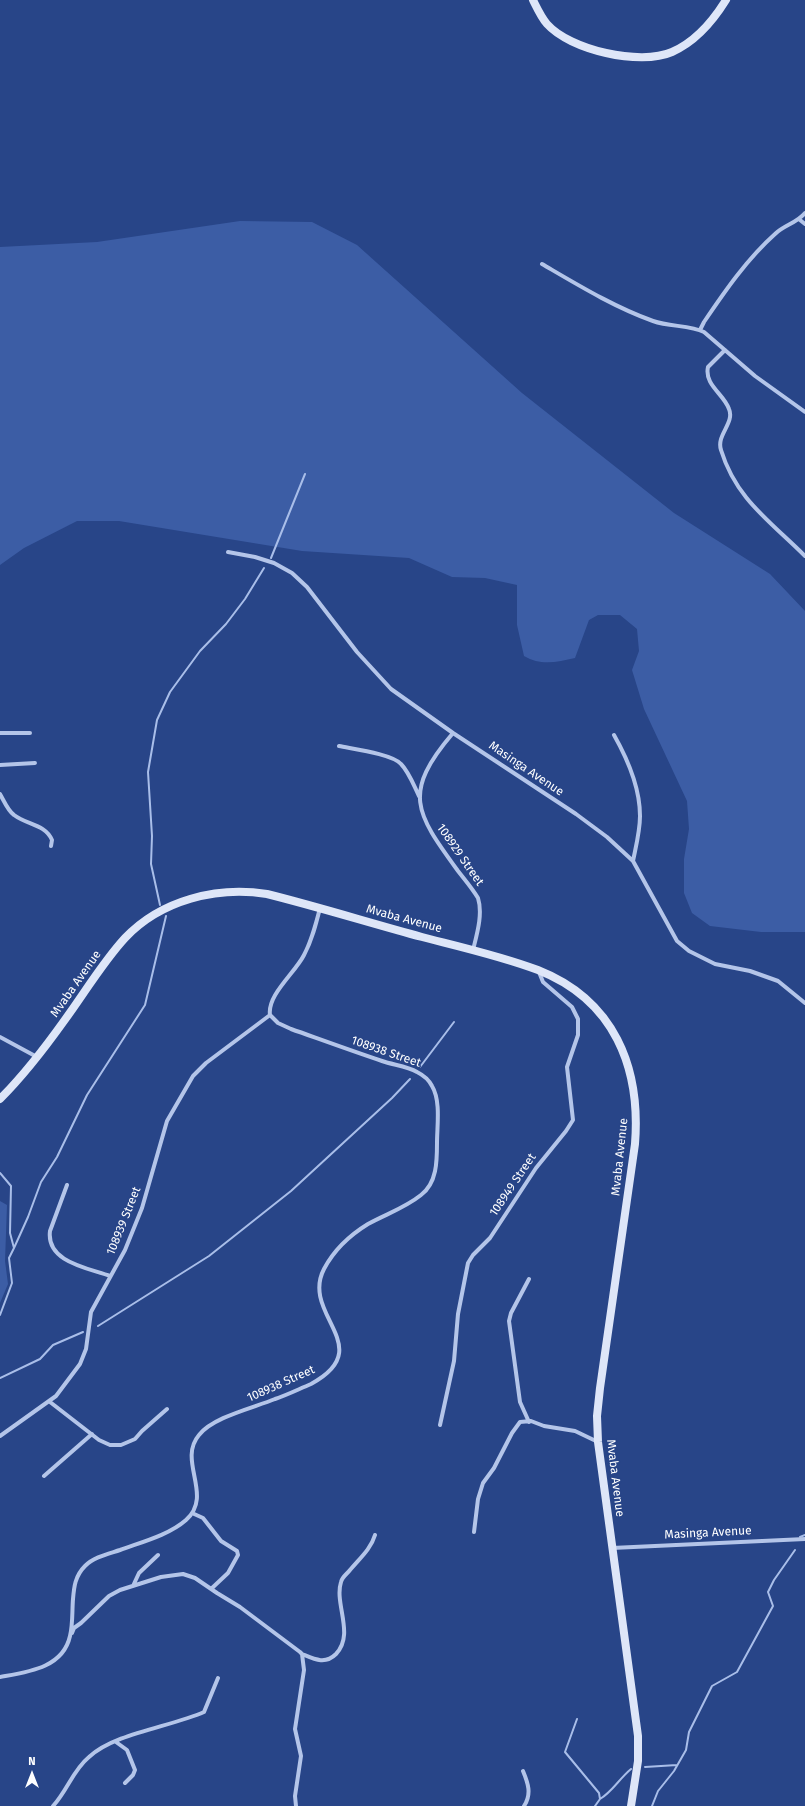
<!DOCTYPE html>
<html>
<head>
<meta charset="utf-8">
<style>
	body { margin:0 }
	#map { position:relative; width:805px; height:1806px; overflow:hidden; background:#284588; font-family:"Fira Sans",sans-serif }
	canvas { display:block }
	.north { position:absolute; left:12px; top:1754px; width:40px; height:40px; -webkit-text-stroke:3px #284588; paint-order:stroke; rotate:0deg; font-size:11px; font-weight:700; line-height:16px; text-align:center; color:#fff }
	.north::after { content:''; display:block; margin:auto; width:14px; height:18px; background:#fff; clip-path:polygon(50% 0,100% 100%,50% 72%,0 100%) }
</style>
</head>
<body>
<div id="map">
<canvas width="805" height="1806"></canvas>
<div class="north">N</div>
</div>
<script>
const ctx = document.querySelector('canvas').getContext('2d');
ctx.lineJoin = 'round';
function fillPath(path, color) {
  ctx.fillStyle = color;
  ctx.fill(path, 'evenodd');
}
function strokePath(path, color, width, dash) {
  ctx.strokeStyle = color;
  ctx.lineWidth = width;
  ctx.lineCap = dash ? 'butt' : 'round';
  ctx.setLineDash(dash || []);
  ctx.stroke(path);
}
function drawText(font, color, halo, rows, align = 'center') {
  ctx.font = font + ' "Fira Sans",sans-serif';
  ctx.lineWidth = 3;
  ctx.setLineDash([]);
  ctx.textBaseline = 'middle';
  ctx.strokeStyle = halo;
  ctx.fillStyle = color;
  for (const [text, x, y, turn = 0] of rows) {
    ctx.save();
    ctx.translate(x, y);
    ctx.rotate((+turn || 0) * Math.PI / 180);
    ctx.textAlign = isNaN(turn) ? turn : align;
    if (halo) ctx.strokeText(text, 0, 0);
    ctx.fillText(text, 0, 0);
    ctx.restore();
  }
}
fillPath(new Path2D(`
	M240 221 312 222 357 245 522 393 674 513 770 574 805 611V932H761L710 926 692 913 684 893V859L689 829 687 801 644 709 632 670 639 651 637 629 620 615H598L589 620 575 658C557 662 541 666 524 656L517 625V585L485 578 452 577 409 558 302 551 119 521H77L24 548 0 565V247L97 242Z
	M0 1201 7 1205 5 1261 8 1284 0 1303Z`), '#3c5da5');
strokePath(new Path2D(`
	M271 558 305 474
	M160 905 151 864 152 836 148 772 157 720 170 692 200 651 226 624 245 599 264 568
	M420 1067 454 1022
	M0 1173 11 1186 10 1233 14 1248 9 1258 12 1283 0 1315
	M14 1248 28 1217 41 1182 57 1157 87 1095 145 1005 166 916
	M98 1326 209 1256 291 1191 392 1098 410 1079
	M0 1378 40 1359 53 1345 83 1332
	M800 1537 805 1535
	M577 1719 565 1752 599 1793 600 1799 595 1806
	M645 1767 677 1765
	M600 1799C612 1792 619 1779 631 1769
	M652 1806 658 1791 674 1771 686 1750 689 1732 712 1686 737 1672 773 1606 768 1592 774 1580 795 1550`), '#a9bee9', 2);
strokePath(new Path2D(`
	M800 220 805 224
	M542 264C578 285 614 307 653 321 670 327 690 325 704 332L755 376 805 412
	M700 330 704 322C725 291 747 259 775 234 784 225 797 223 805 213
	M725 350 708 367C704 385 724 394 729 409 735 423 716 435 721 450 736 499 770 521 805 556
	M228 552 255 557 274 563 292 573 307 587 357 652 391 689 453 733 576 814 607 837 633 861 677 941 689 951 715 964 750 971 778 981 805 1003
	M0 733H30
	M453 733C402 793 415 812 458 871 465 880 472 888 478 898 483 914 477 934 473 950
	M614 735C627 758 640 789 640 816 640 831 636 846 633 861
	M339 746C353 749 392 754 401 764 409 772 414 786 419 796
	M0 765 35 763
	M0 794C4 801 8 811 14 815 27 825 45 824 52 840L51 846
	M0 1037 37 1057
	M67 1185 50 1231C46 1262 88 1268 110 1276
	M50 1402 99 1440 110 1445H121L135 1439 142 1431 167 1409
	M529 1422 520 1402 509 1321 511 1313 529 1279
	M440 1425 454 1361 458 1314 468 1263 473 1255 490 1238 536 1168 566 1131 573 1120 567 1067 578 1035V1019L572 1007 543 982 539 972
	M0 1436 56 1396 80 1364 86 1349 91 1312 125 1250 142 1208 167 1121 193 1076 206 1063 270 1015
	M44 1476 92 1434
	M192 1513 203 1518 221 1541 237 1551 238 1555 228 1573 211 1589
	M474 1532 478 1499 483 1483 494 1468 512 1433 520 1422 531 1421 544 1426 575 1431 598 1442
	M612 1548 805 1539
	M133 1586 139 1573 158 1555
	M72 1633 74 1628 81 1623 109 1596 120 1590 161 1577 183 1574 195 1578 217 1593 240 1607 300 1652 302 1654 304 1670 295 1729 301 1756 295 1796 296 1806
	M302 1654C314 1659 325 1665 336 1654 355 1634 334 1604 341 1582 342 1577 347 1574 350 1570 359 1559 371 1549 375 1535
	M0 1677C28 1672 63 1668 70 1636 73 1624 72 1611 73 1599 74 1587 75 1576 85 1566 94 1557 108 1554 120 1550 142 1542 169 1535 186 1520 214 1495 177 1461 199 1435 213 1417 253 1408 275 1399 287 1395 299 1389 311 1384 379 1347 300 1315 324 1269 334 1250 350 1235 368 1224 386 1214 405 1208 421 1195 437 1183 437 1161 437 1143 437 1126 441 1101 432 1086 429 1080 423 1075 417 1072 407 1066 393 1065 382 1061 352 1051 322 1040 291 1029L278 1023 270 1015C267 995 295 973 304 955 312 940 316 924 320 908
	M116 1742 127 1750 135 1770 133 1775 125 1783
	M523 1771C528 1783 532 1794 524 1806
	M53 1806C67 1791 73 1770 89 1757 115 1733 170 1727 204 1712L218 1678`), '#b4c5e9', 4);
strokePath(new Path2D(`
	M533 0C537 8 541 17 547 24 570 50 640 66 672 52 695 42 713 21 726 0
	M0 1099C24 1075 44 1049 64 1021 84 994 102 963 125 938 161 900 217 886 267 894 319 907 370 923 422 937 461 947 501 956 538 970 614 1000 641 1067 635 1144L600 1388 597 1416 598 1442 638 1736V1761L631 1806`), '#dee6f8', 8);
drawText('12px', '#fff', '#284588', [
	["Masinga Avenue",526,769,34],
	["108929 Street",460,855,55],
	["Mvaba Avenue",404,919,15],
	["Mvaba Avenue",76,984,-55],
	["108938 Street",386,1052,19],
	["Mvaba Avenue",620,1157,-84],
	["108949 Street",513,1185,-56],
	["108939 Street",124,1221,-68],
	["108938 Street",281,1384,-24],
	["Mvaba Avenue",615,1478,83],
	["Masinga Avenue",708,1533,-3]
]);
</script>
</body>
</html>
